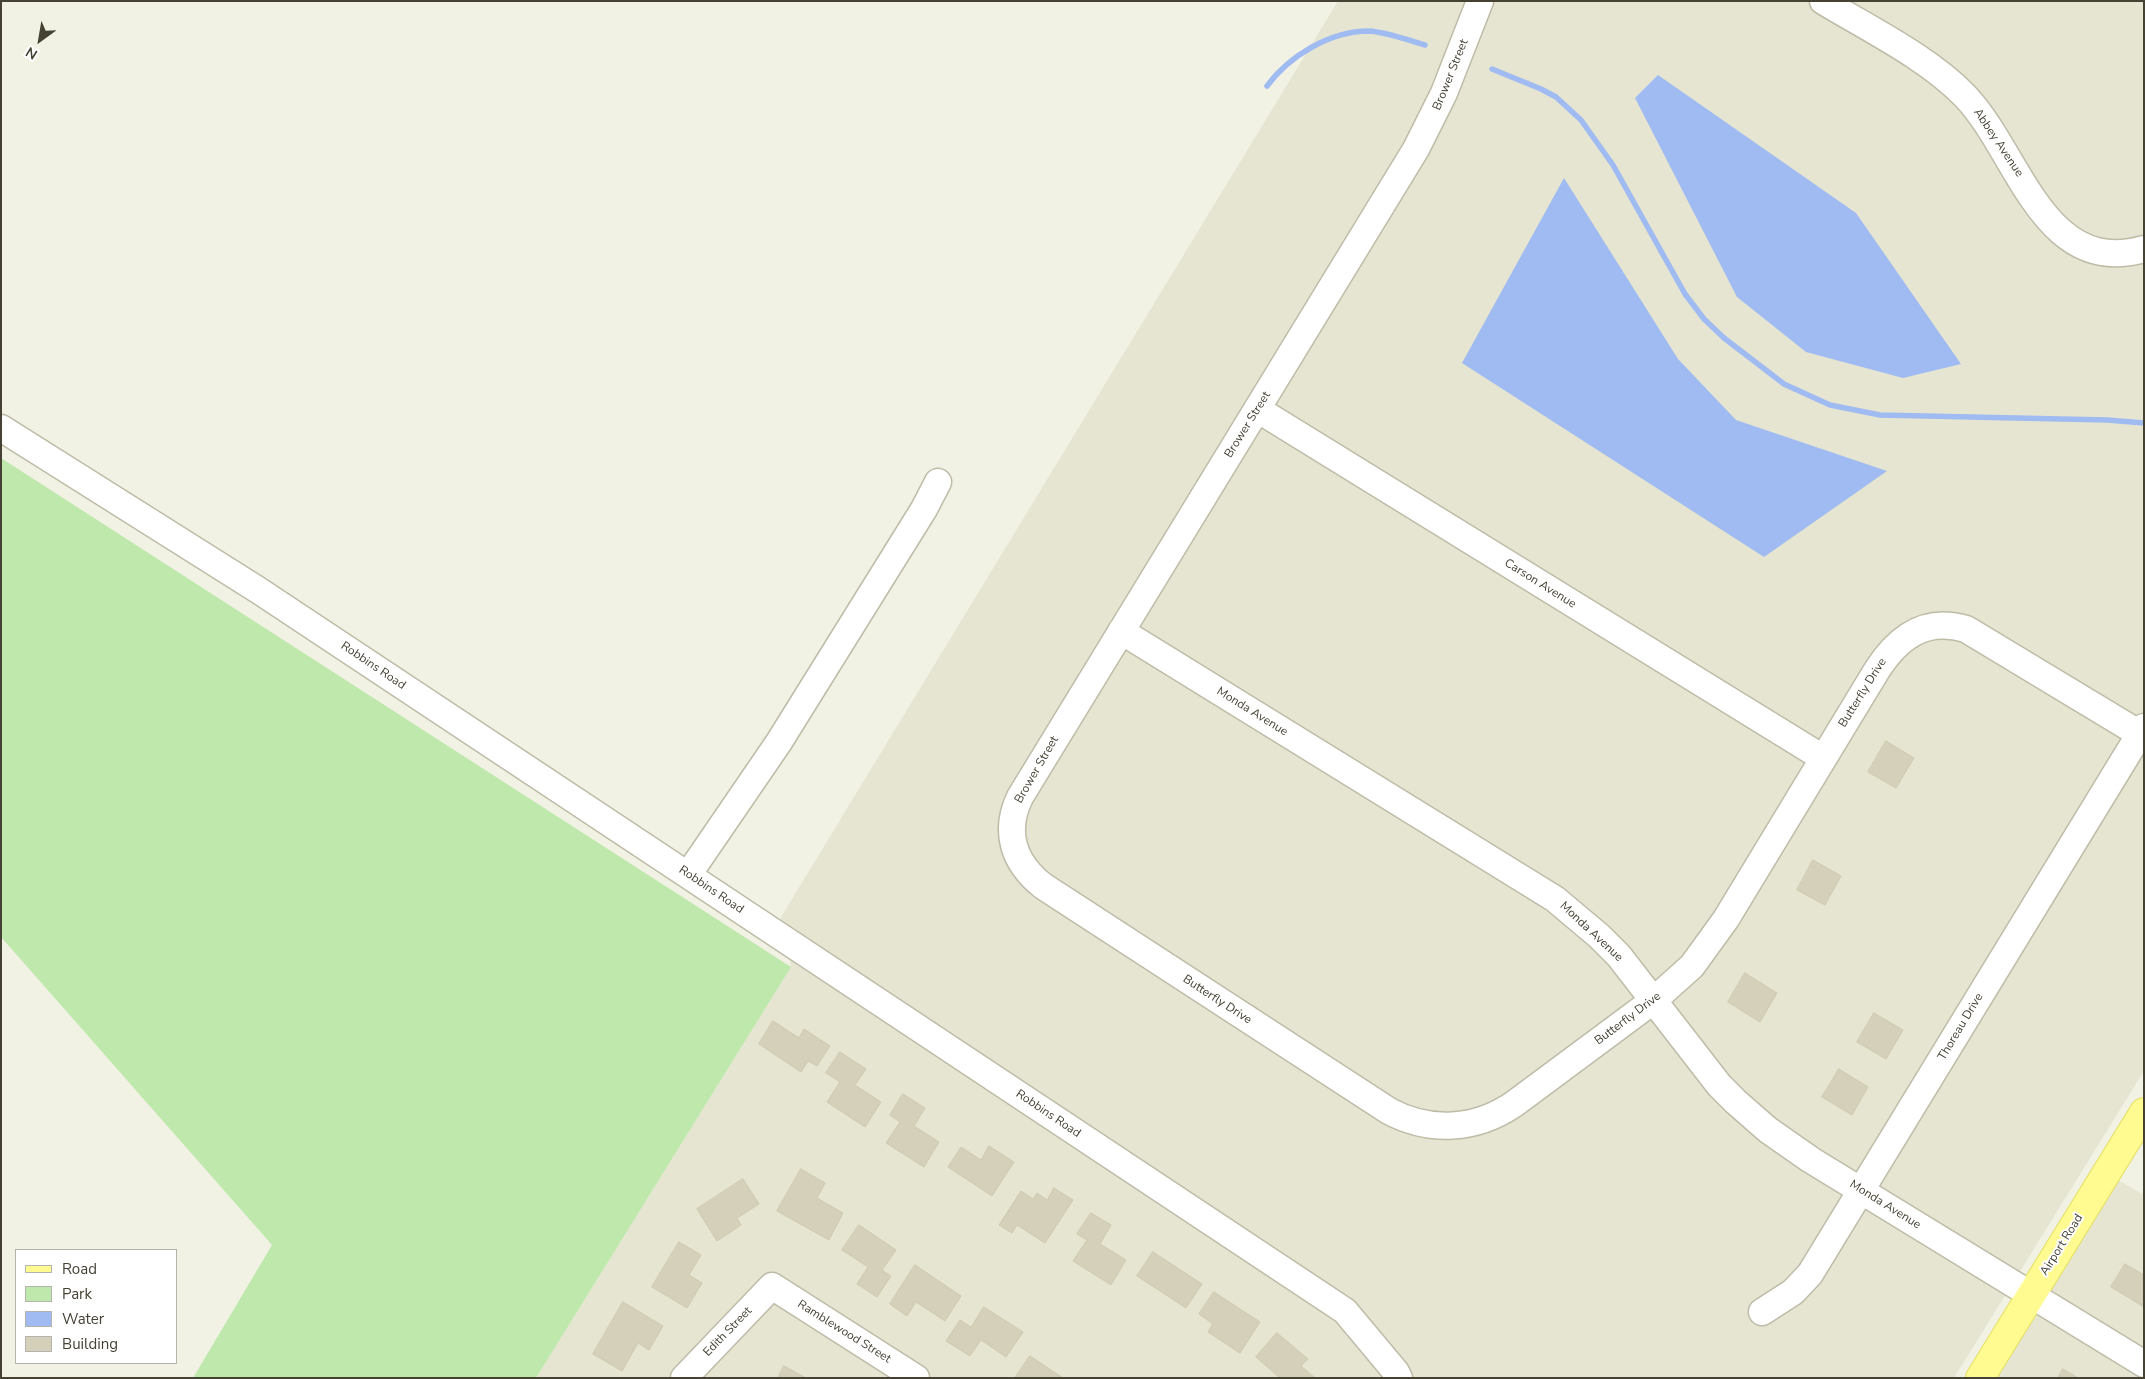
<!DOCTYPE html>
<html>
<head>
<meta charset="utf-8">
<style>
	body { margin:0 }
	#map { position:relative; width:2145px; height:1379px; overflow:hidden; background:#f2f2e4; font-family:"Nunito Sans",sans-serif }
	canvas { display:block }
	.frame { position:absolute; inset:0; border:2px solid #454234; pointer-events:none }
	.legend { position:absolute; left:15px; top:1249px; width:162px; height:115px; box-sizing:border-box; background:#fff; border:1px solid #b5b3ae; margin:0; padding:6px 9px; list-style:none; font-size:15px; color:#454234 }
	.legend li { display:flex; align-items:center; gap:10px; height:25px }
	.legend b { width:25px; border:1px solid #b5b3ae }
	.north { position:absolute; left:15px; top:15px; width:50px; height:50px; -webkit-text-stroke:4px #fff; paint-order:stroke; rotate:212deg; font-size:14px; font-weight:700; line-height:20px; text-align:center; color:#454234 }
	.north::after { content:''; display:block; margin:auto; width:18px; height:22px; background:#454234; clip-path:polygon(50% 0,100% 100%,50% 72%,0 100%) }
</style>
</head>
<body>
<div id="map">
<canvas width="2145" height="1379"></canvas>
<div class="frame"></div>
<ul class="legend">
<li><b style="height:6px;background:#fffb91"></b>Road</li>
<li><b style="height:14px;background:#bee8ac"></b>Park</li>
<li><b style="height:14px;background:#9fbbf1"></b>Water</li>
<li><b style="height:14px;background:#d4d0ba"></b>Building</li>
</ul>
<div class="north">N</div>
</div>
<script>
const ctx = document.querySelector('canvas').getContext('2d');
ctx.lineJoin = 'round';
function fillPath(path, color) {
  ctx.fillStyle = color;
  ctx.fill(path, 'evenodd');
}
function strokePath(path, color, width, dash) {
  ctx.strokeStyle = color;
  ctx.lineWidth = width;
  ctx.lineCap = dash ? 'butt' : 'round';
  ctx.setLineDash(dash || []);
  ctx.stroke(path);
}
function drawText(font, color, halo, rows, align = 'center') {
  ctx.font = font + ' "Nunito Sans",sans-serif';
  ctx.lineWidth = 4;
  ctx.setLineDash([]);
  ctx.textBaseline = 'middle';
  ctx.strokeStyle = halo;
  ctx.fillStyle = color;
  for (const [text, x, y, turn = 0] of rows) {
    ctx.save();
    ctx.translate(x, y);
    ctx.rotate((+turn || 0) * Math.PI / 180);
    ctx.textAlign = isNaN(turn) ? turn : align;
    if (halo) ctx.strokeText(text, 0, 0);
    ctx.fillText(text, 0, 0);
    ctx.restore();
  }
}
fillPath(new Path2D(`
	M1338 1H2144V1071L1954 1378H536L791 967 781 917Z
	M2113 1177 2144 1195V1378H1991Z`), '#e6e5d2');
fillPath(new Path2D(`
	M1 458 791 967 536 1378H193L272 1245 1 937Z`), '#bee8ac');
fillPath(new Path2D(`
	M1658 75 1856 213 1961 364 1903 378 1806 352 1737 297 1635 98Z
	M1564 178 1678 359 1736 420 1887 471 1764 557 1462 363Z`), '#9fbbf1');
strokePath(new Path2D(`
	M1492 69 1541 89 1556 97 1581 120 1613 165 1685 294 1704 319 1724 338 1784 384 1830 405 1880 415 2107 420 2144 423
	M1267 86C1289 56 1330 31 1369 31 1387 32 1407 40 1425 45`), '#9fbbf1', 5.5);
const building = new Path2D(`
	M1886 741 1914 758 1896 788 1868 772Z
	M1813 860 1841 876 1825 905 1797 890Z
	M1745 973 1777 993 1760 1022 1728 1002Z
	M1874 1013 1903 1030 1886 1059 1857 1042Z
	M773 1021 799 1038 804 1029 830 1046 817 1066 808 1061 801 1072 759 1044Z
	M840 1052 866 1069 855 1085 881 1102 865 1127 827 1102 840 1082 826 1073Z
	M1839 1069 1868 1087 1852 1115 1822 1097Z
	M903 1094 925 1108 914 1126 939 1142 924 1167 886 1143 900 1122 890 1115Z
	M989 1146 1014 1162 992 1196 948 1167 961 1147 981 1160Z
	M801 1169 825 1183 817 1198 843 1213 829 1240 777 1211Z
	M743 1179 759 1204 737 1218 741 1225 717 1241 697 1209Z
	M1054 1188 1073 1200 1045 1243 1017 1225 1012 1233 999 1225 1021 1191 1033 1199 1037 1193 1047 1200Z
	M1091 1213 1111 1225 1100 1244 1126 1260 1111 1285 1073 1261 1087 1240 1077 1234Z
	M859 1225 896 1250 882 1270 891 1276 877 1297 857 1284 868 1267 842 1250Z
	M679 1242 701 1255 689 1275 702 1283 687 1308 652 1287Z
	M1153 1252 1202 1284 1186 1308 1137 1276Z
	M2125 1264 2144 1275V1307L2111 1287Z
	M915 1265 961 1296 945 1321 916 1302 907 1316 890 1304Z
	M1214 1292 1260 1322 1240 1353 1208 1332 1213 1324 1199 1314Z
	M623 1302 663 1326 649 1350 638 1343 622 1371 593 1354Z
	M984 1307 1023 1332 1006 1357 981 1340 970 1356 946 1341 960 1320 971 1327Z
	M1277 1333 1308 1359 1301 1366 1315 1378H1280L1256 1357Z
	M1030 1356 1063 1378H1015Z
	M784 1366 806 1378H778Z
	M2063 1369 2078 1378H2058Z`);
fillPath(building, '#d4d0ba');
strokePath(building, '#cfcaad', 1);
const minor = new Path2D(`
	M1480 1 1444 93 1416 149 1020 797C1003 832 1014 863 1043 886L1389 1111C1430 1133 1476 1130 1514 1104L1654 1000 1692 966 1726 919 1877 670C1898 637 1925 617 1966 629L2140 734
	M1823 1C1869 29 1927 57 1965 96 2019 152 2043 278 2144 249
	M1257 409 1823 758
	M1 428 258 590 1345 1311 1396 1372 1399 1378
	M1121 631 1555 899 1599 936 1619 956 1719 1085 1736 1102 1768 1130 1811 1160 2144 1364
	M688 875 779 742 924 509 938 482
	M1762 1312 1793 1292 1810 1274 2144 727
	M684 1378 772 1286 916 1378`);
const major = new Path2D(`
	M1980 1378 2144 1112`);
strokePath(minor, '#bebca7', 29);
strokePath(major, '#e5de60', 30);
strokePath(minor, '#fff', 26);
strokePath(major, '#fffb91', 28);
drawText('12px', '#454234', '#fff', [
	["Brower Street",1451,75,-68],
	["Abbey Avenue",1998,143,56],
	["Brower Street",1248,425,-58],
	["Carson Avenue",1540,584,32],
	["Robbins Road",373,666,34],
	["Butterfly Drive",1863,693,-58],
	["Monda Avenue",1252,712,32],
	["Brower Street",1037,770,-60],
	["Robbins Road",711,890,34],
	["Monda Avenue",1591,932,43],
	["Butterfly Drive",1217,1000,33],
	["Butterfly Drive",1628,1019,-37],
	["Thoreau Drive",1961,1027,-59],
	["Robbins Road",1048,1114,34],
	["Monda Avenue",1885,1205,32],
	["Airport Road",2062,1245,-58],
	["Edith Street",728,1332,-46],
	["Ramblewood Street",844,1332,32]
]);
</script>
</body>
</html>
